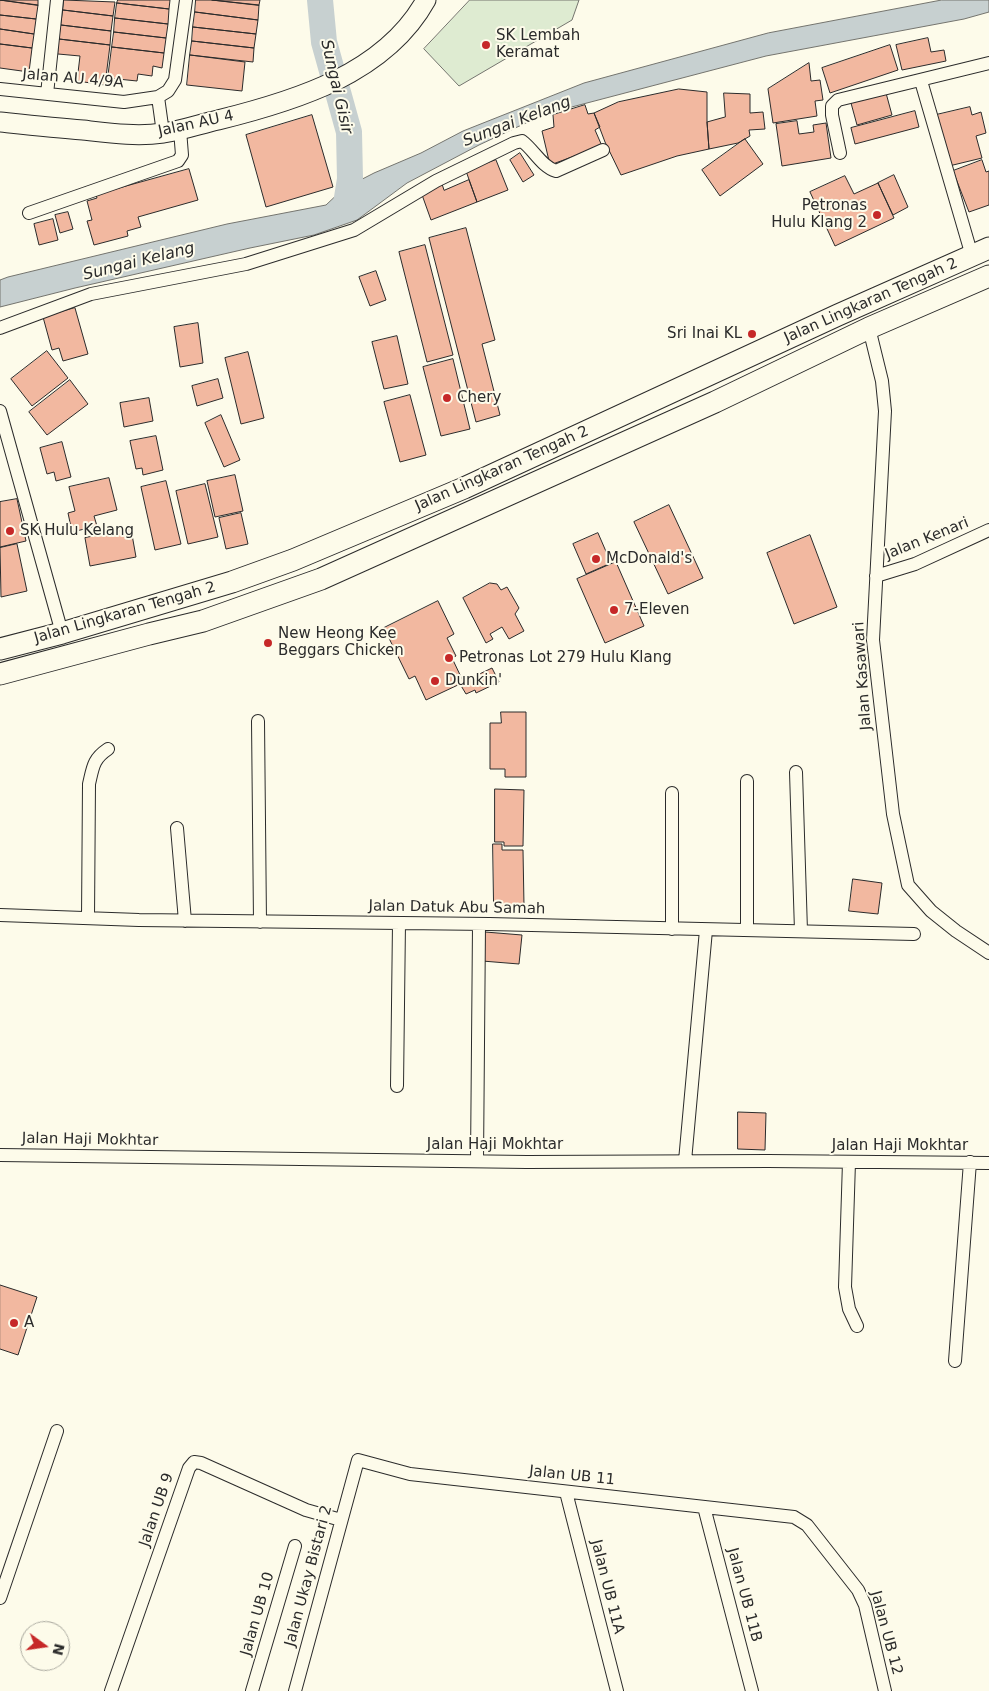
<!DOCTYPE html>
<html>
<head>
<meta charset="utf-8">
<style>
	body { margin:0 }
	#map { position:relative; width:989px; height:1691px; overflow:hidden; background:#fdfbea; font-family:"DejaVu Sans",sans-serif }
	canvas { display:block }
	.north { position:absolute; left:20px; top:1621px; width:50px; height:50px; box-sizing:border-box; background:#fdfbea; border:1px solid #a9a89e; border-radius:50%; rotate:104deg; font-size:14px; font-weight:700; line-height:20px; text-align:center; color:#2b2b2b }
	.north::after { content:''; display:block; margin:auto; width:18px; height:22px; background:#c62828; clip-path:polygon(50% 0,100% 100%,50% 72%,0 100%) }
</style>
</head>
<body>
<div id="map">
<canvas width="989" height="1691"></canvas>
<div class="north">N</div>
</div>
<script>
const ctx = document.querySelector('canvas').getContext('2d');
ctx.lineJoin = 'round';
function fillPath(path, color) {
  ctx.fillStyle = color;
  ctx.fill(path, 'evenodd');
}
function strokePath(path, color, width, dash) {
  ctx.strokeStyle = color;
  ctx.lineWidth = width;
  ctx.lineCap = dash ? 'butt' : 'round';
  ctx.setLineDash(dash || []);
  ctx.stroke(path);
}
function drawText(font, color, halo, rows, align = 'center') {
  ctx.font = font + ' "DejaVu Sans",sans-serif';
  ctx.lineWidth = 4;
  ctx.setLineDash([]);
  ctx.textBaseline = 'middle';
  ctx.strokeStyle = halo;
  ctx.fillStyle = color;
  for (const [text, x, y, turn = 0] of rows) {
    ctx.save();
    ctx.translate(x, y);
    ctx.rotate((+turn || 0) * Math.PI / 180);
    ctx.textAlign = isNaN(turn) ? turn : align;
    if (halo) ctx.strokeText(text, 0, 0);
    ctx.fillText(text, 0, 0);
    ctx.restore();
  }
}
const green = new Path2D(`
	M470 0H579L572 20 459 86 424 49Z`);
fillPath(green, '#deebd1');
strokePath(green, '#74746e', 1);
const water = new Path2D(`
	M942 0H989V12L964 19 766 56 545 114 479 145 407 183 357 220 314 235 250 248 75 288 0 307V280L8 277 227 224 326 205 343 189 374 173 421 153 463 131 584 83 768 33Z`);
fillPath(water, '#c7d0d0');
strokePath(water, '#74746e', 1);
strokePath(new Path2D(`
	M320 0 324 42 349 132 350 179 346 204`), '#c7d0d0', 26);
const building = new Path2D(`
	M0 0H38V5Z
	M0 0 38 5 36 19 0 15Z
	M64 0 115 2 113 16 63 10Z
	M118 0H170L169 9 117 3Z
	M196 0H212L259 5 258 20 195 12Z
	M212 0H260L259 5Z
	M117 3 169 9 168 24 115 18Z
	M63 10 113 16 111 31 61 25Z
	M195 12 258 20 256 34 193 27Z
	M0 15 36 19 34 34 0 29Z
	M115 18 168 24 166 38 114 32Z
	M61 25 111 31 110 45 59 39Z
	M193 27 256 34 254 48 192 41Z
	M0 29 34 34 32 48 0 44Z
	M114 32 166 38 164 53 112 47Z
	M928 38 931 52 944 50 946 61 902 70 896 45Z
	M59 39 110 45 105 85 77 81 80 56 58 54Z
	M192 41 254 48 253 62 190 55Z
	M0 44 32 48 29 72 0 68Z
	M890 45 898 70 830 93 822 68Z
	M112 47 164 53 162 68 153 66 152 76 138 74 137 81 108 78Z
	M190 55 245 62 242 91 187 85Z
	M809 63 811 81 820 80 823 100 815 101 817 116 773 123 768 89Z
	M679 89 707 92V122L709 149 677 156 621 175 605 142 594 113 618 102Z
	M724 93 750 94V113L763 112 765 129 749 130 750 136 738 143 709 149 707 122 725 117Z
	M886 93 892 115 857 125 851 103Z
	M585 105 588 114 594 113 600 127 595 130 602 146 550 165 542 131 554 127 553 115Z
	M970 107 972 115 981 112 986 133 976 136 982 158 949 166 936 115Z
	M915 111 919 127 855 144 851 128Z
	M312 115 333 187 266 207 246 135Z
	M797 121 799 134 814 132 813 125 826 123 831 158 782 166 776 124Z
	M745 139 763 164 720 196 702 170Z
	M520 153 534 175 523 182 510 160Z
	M496 160 508 190 477 202 466 171Z
	M982 160 986 172 989 171V205L969 212 953 171Z
	M189 169 198 200 138 217 141 227 127 231 128 236 94 245 87 221 92 220 87 201 97 198 95 192 115 189Z
	M894 175 908 207 893 215 878 183Z
	M845 176 854 194 878 183 894 218 835 246 810 192Z
	M469 180 477 202 431 220 421 192 442 184 444 190Z
	M68 212 73 229 60 233 55 215Z
	M53 219 58 240 39 245 34 224Z
	M466 228 495 340 482 344 500 415 476 422 429 238Z
	M425 245 453 355 427 362 399 252Z
	M376 271 386 300 370 306 359 277Z
	M75 308 88 354 63 361 59 348 52 350 43 317Z
	M198 323 203 363 180 367 174 327Z
	M397 336 408 384 384 389 372 342Z
	M47 351 68 378 32 406 11 379Z
	M248 352 264 418 241 424 225 358Z
	M453 359 470 429 441 436 423 367Z
	M218 379 223 398 197 406 192 386Z
	M70 380 88 404 47 435 29 412Z
	M410 395 426 455 400 462 384 402Z
	M149 398 153 421 124 427 120 403Z
	M221 415 240 460 224 467 205 423Z
	M156 436 163 470 143 475 142 468 136 469 130 441Z
	M62 442 71 477 56 481 54 472 47 474 40 448Z
	M235 475 243 511 215 517 207 481Z
	M109 478 117 510 94 516 97 526 72 532 68 513 75 511 69 487Z
	M166 481 181 544 155 550 141 487Z
	M205 484 218 537 188 544 176 491Z
	M17 499 26 541 0 547V502Z
	M669 505 703 578 668 594 634 522Z
	M241 513 248 544 226 549 219 518Z
	M131 529 136 557 90 566 85 538Z
	M598 533 611 563 586 574 573 544Z
	M810 535 837 607 794 624 767 553Z
	M17 544 27 591 1 597 0 548Z
	M616 562 644 626 605 643 577 579Z
	M490 583 497 584 501 590 507 587 519 608 515 614 524 631 509 639 502 627 490 634 493 639 486 643 463 598Z
	M438 601 454 634 447 638 456 656 452 658 462 679 468 676 469 679 492 668 499 682 476 693 475 690 466 694 460 684 426 700 415 676 409 679 384 628Z
	M501 712H526V777H505V769H490V723H501Z
	M495 789 524 790 523 846H504V842H495Z
	M493 844H502V850H523L524 906 494 907Z
	M853 879 882 883 878 914 849 911Z
	M485 932 522 935 519 964 482 961Z
	M738 1112 766 1113 765 1150 738 1149Z
	M0 1285 37 1297 18 1355 0 1349Z`);
fillPath(building, '#f2b8a0');
strokePath(building, '#2b2b2b', 1);
const minor = new Path2D(`
	M921 81 972 256
	M0 89 124 102 158 97 168 91 175 80 186 0
	M47 94 57 0
	M158 97 163 133
	M840 153 832 115V106L838 100 989 63
	M29 213 178 161 182 155 180 130
	M0 328 91 294 246 264 354 230 436 181 514 143 522 141C534 150 542 167 556 171L603 150
	M869 328 882 381 885 411 873 640 893 814 908 885 931 911 956 931 989 953
	M0 411 62 633
	M876 576 915 564 989 530
	M258 721 260 922
	M796 772 801 931
	M747 781V930
	M672 793V929
	M177 828 185 921
	M0 915 139 920 489 924 914 934
	M88 918 89 784C93 767 93 759 108 749
	M397 1086 399 923
	M0 1155 527 1162 768 1161 989 1163
	M477 1161 479 925
	M685 1161 706 930
	M849 1162 845 1287 849 1309 857 1326
	M955 1361 970 1162
	M566 1492 617 1691
	M704 1507 752 1691
	M0 1598 57 1431
	M111 1691 189 1468 194 1462 201 1463 306 1510 341 1520
	M252 1691 295 1546
	M295 1691 358 1460 410 1474 794 1517 807 1525 858 1590 865 1605 885 1691`);
const secondary = new Path2D(`
	M0 122C28 125 55 128 83 130 109 133 137 137 163 133 181 131 200 124 218 120 295 101 385 74 426 0`);
const trunk = new Path2D(`
	M0 649 62 633 232 582 293 560 464 488 838 315 989 248
	M0 674 149 634 203 621 321 579 715 402 869 328 989 276`);
strokePath(minor, '#2b2b2b', 14);
strokePath(secondary, '#2b2b2b', 21);
strokePath(trunk, '#2b2b2b', 23);
strokePath(minor, '#fdfbea', 12);
strokePath(secondary, '#fdfbea', 19);
strokePath(trunk, '#fdfbea', 21);
for (const [x, y, r, color] of [
	[486,45,5,"#c62828"],
	[877,215,5,"#c62828"],
	[752,334,5,"#c62828"],
	[447,398,5,"#c62828"],
	[10,531,5,"#c62828"],
	[596,559,5,"#c62828"],
	[614,610,5,"#c62828"],
	[268,643,5,"#c62828"],
	[449,658,5,"#c62828"],
	[435,681,5,"#c62828"],
	[14,1323,5,"#c62828"]
]) {
  const dot = new Path2D();
  dot.arc(x, y, r, 0, 2 * Math.PI);
  ctx.fillStyle = color;
  ctx.fill(dot);
  strokePath(dot, '#fdfbea', 2);
}
drawText('15px', '#2b2b2b', '#fdfbea', [
	["SK Lembah",496,36],
	["Keramat",496,53],
	["Petronas",867,206,"right"],
	["Hulu Klang 2",867,223,"right"],
	["Sri Inai KL",742,334,"right"],
	["Chery",457,398],
	["SK Hulu Kelang",20,531],
	["McDonald's",606,559],
	["7-Eleven",624,610],
	["New Heong Kee",278,634],
	["Beggars Chicken",278,651],
	["Petronas Lot 279 Hulu Klang",459,658],
	["Dunkin'",445,681],
	["A",24,1323]
], 'left');
drawText('15px', '#2b2b2b', '#fdfbea', [
	["Jalan AU 4/9A",73,79,5],
	["Jalan AU 4",196,124,-12],
	["Jalan Lingkaran Tengah 2",871,301,-24],
	["Jalan Lingkaran Tengah 2",502,469,-24],
	["Jalan Kenari",927,539,-22],
	["Jalan Lingkaran Tengah 2",125,613,-16],
	["Jalan Kasawari",863,676,-94],
	["Jalan Datuk Abu Samah",457,908,1],
	["Jalan Haji Mokhtar",90,1140,1],
	["Jalan Haji Mokhtar",495,1145],
	["Jalan Haji Mokhtar",900,1146],
	["Jalan UB 11",572,1476,6],
	["Jalan UB 9",157,1510,-71],
	["Jalan Ukay Bistari 2",309,1576,-75],
	["Jalan UB 11A",607,1587,76],
	["Jalan UB 11B",744,1595,75],
	["Jalan UB 10",258,1614,-74],
	["Jalan UB 12",886,1633,75]
]);
drawText('italic 16px', '#2b2b2b', '#fdfbea', [
	["Sungai Gisir",336,87,77],
	["Sungai Kelang",517,122,-21],
	["Sungai Kelang",139,262,-14]
]);
</script>
</body>
</html>
